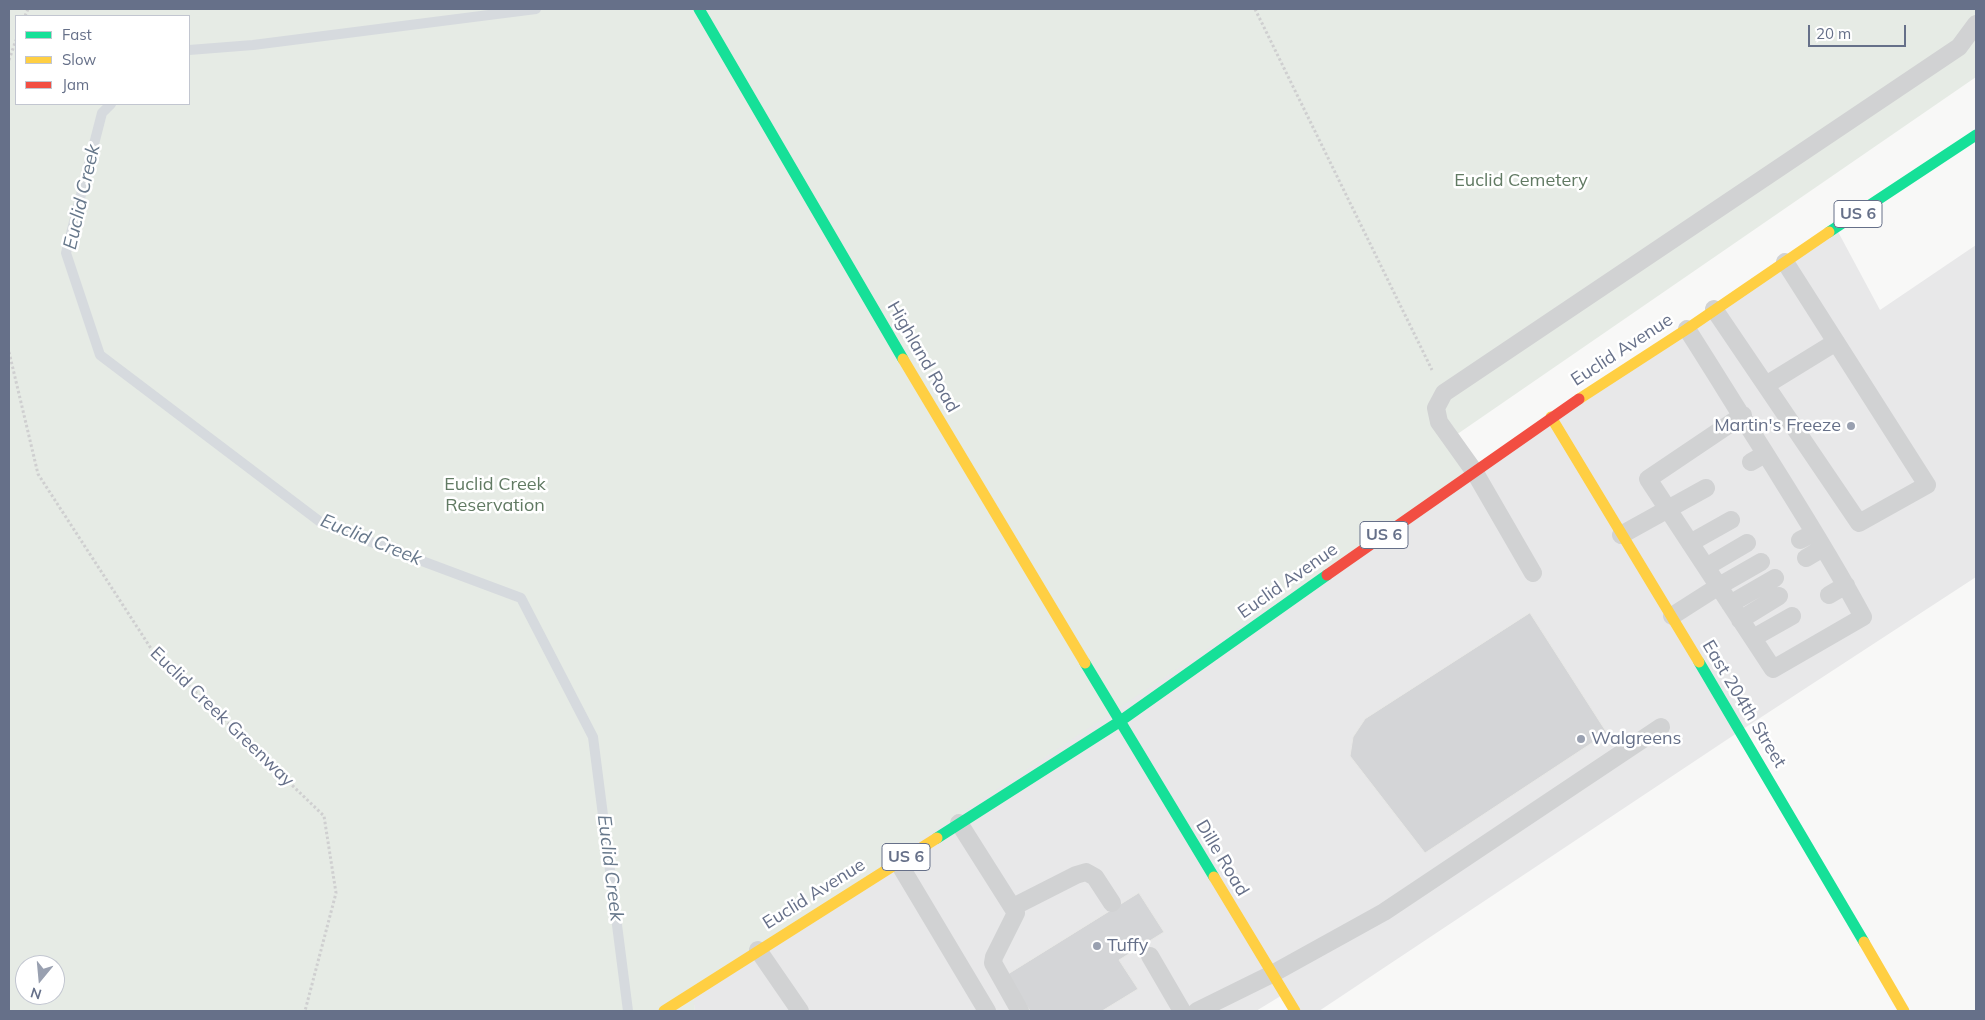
<!DOCTYPE html>
<html>
<head>
<meta charset="utf-8">
<style>
	body { margin:0 }
	#map { position:relative; width:1985px; height:1020px; overflow:hidden; background:#f8f8f7; font-family:Mulish,sans-serif }
	canvas { display:block }
	.frame { position:absolute; inset:0; border:10px solid #667089; pointer-events:none }
	.legend { position:absolute; left:15px; top:15px; width:175px; height:90px; box-sizing:border-box; background:#fff; border:1px solid #c2c6d0; margin:0; padding:6px 9px; list-style:none; font-size:15px; color:#667089 }
	.legend li { display:flex; align-items:center; gap:10px; height:25px }
	.legend b { width:25px; border:1px solid #c2c6d0 }
	.north { position:absolute; left:15px; top:955px; width:50px; height:50px; box-sizing:border-box; background:#fff; border:1px solid #c2c6d0; border-radius:50%; rotate:197deg; font-size:14px; font-weight:700; line-height:20px; text-align:center; color:#667089 }
	.north::after { content:''; display:block; margin:auto; width:18px; height:22px; background:#99a0b0; clip-path:polygon(50% 0,100% 100%,50% 72%,0 100%) }
	.scale { position:absolute; left:1808px; top:25px; width:98px; height:22px; box-sizing:border-box; border:2px solid #667089; border-top:0; padding-left:6px; font-size:15px; line-height:18px; white-space:nowrap; color:#667089; -webkit-text-stroke:4px #fff; paint-order:stroke }
</style>
</head>
<body>
<div id="map">
<canvas width="1985" height="1020"></canvas>
<div class="frame"></div>
<ul class="legend">
<li><b style="height:6px;background:#16e098"></b>Fast</li>
<li><b style="height:6px;background:#ffcf43"></b>Slow</li>
<li><b style="height:6px;background:#f24e42"></b>Jam</li>
</ul>
<div class="north">N</div>
<div class="scale">20 m</div>
</div>
<script>
const ctx = document.querySelector('canvas').getContext('2d');
ctx.lineJoin = 'round';
function fillPath(path, color) {
  ctx.fillStyle = color;
  ctx.fill(path, 'evenodd');
}
function strokePath(path, color, width, dash) {
  ctx.strokeStyle = color;
  ctx.lineWidth = width;
  ctx.lineCap = dash ? 'butt' : 'round';
  ctx.setLineDash(dash || []);
  ctx.stroke(path);
}
function drawText(font, color, halo, rows, align = 'center') {
  ctx.font = font + ' Mulish,sans-serif';
  ctx.lineWidth = 5;
  ctx.setLineDash([]);
  ctx.textBaseline = 'middle';
  ctx.strokeStyle = halo;
  ctx.fillStyle = color;
  for (const [text, x, y, turn = 0] of rows) {
    ctx.save();
    ctx.translate(x, y);
    ctx.rotate((+turn || 0) * Math.PI / 180);
    ctx.textAlign = isNaN(turn) ? turn : align;
    if (halo) ctx.strokeText(text, 0, 0);
    ctx.fillText(text, 0, 0);
    ctx.restore();
  }
}
fillPath(new Path2D(`
	M1836 228 1880 310 1976 245V577L1740 731 1319 1011H1295L1284 994 1256 1011H695L692 992Z`), '#e8e8e9');
fillPath(new Path2D(`
	M9 9H1976V77L1456 435 1474 471 693 992 695 1011H9ZM16 16H189V104H16ZM25 965H55V995H25Z`), '#e6ebe5');
strokePath(new Path2D(`
	M189 50 253 45 536 9
	M111 104 102 113 66 253 100 355 323 524 521 598 593 737 628 1011`), '#d6dade', 10);
const building = new Path2D(`
	M1530 613 1607 733 1425 853 1350 756 1353 737 1365 719Z
	M1139 893 1164 932 1119 960 1138 989 1102 1011H1030L1007 975Z`);
fillPath(building, '#d4d5d7');
strokePath(building, '#e8e8e6', 1);
strokePath(new Path2D(`
	M1255 9 1432 370
	M25 16 28 9
	M9 60 16 40
	M9 352 38 474 152 650 324 816 336 893 305 1011`), '#cfcfd0', 3, [2.5, 2.5]);
strokePath(new Path2D(`
	M1714 309 1859 523 1927 485 1785 262
	M1687 329C1714 371 1740 414 1767 456 1800 509 1834 562 1863 617L1773 669 1648 479 1743 415
	M1766 385 1836 342
	M1751 462 1765 454
	M1621 535 1706 488
	M1800 540 1814 533
	M1690 543 1731 520
	M1806 558 1823 548
	M1706 567 1747 543
	M1533 573 1474 471 1439 422 1436 408 1444 393 1959 47 1976 24
	M1829 595 1846 585
	M1730 604 1775 578
	M1672 616 1719 586 1761 562
	M1740 620 1779 596
	M1753 638 1792 616
	M959 823 1016 913 994 957 993 963 1020 1011
	M898 862 987 1011
	M1013 907 1076 875 1086 872 1095 877 1112 903
	M758 950 800 1011
	M1150 956 1182 1011
	M1197 1011 1272 974 1384 912 1661 727`), '#d1d2d3', 18);
strokePath(new Path2D(`
	M699 9 903 359
	M1829 232 1976 135
	M1699 662 1864 942
	M1085 663 1214 877
	M937 838 1119 722 1327 575`), '#16e098', 11);
strokePath(new Path2D(`
	M903 359 1085 663
	M1579 399 1687 329 1829 232
	M1551 417 1699 662
	M1214 877 1295 1011
	M1864 942 1904 1011
	M664 1011 937 838`), '#ffcf43', 11);
strokePath(new Path2D(`
	M1327 575 1579 399`), '#f24e42', 11);
for (const [x, y, r, color] of [
	[1851,426,5,"#99a0b0"],
	[1581,739,5,"#99a0b0"],
	[1097,946,5,"#99a0b0"]
]) {
  const dot = new Path2D();
  dot.arc(x, y, r, 0, 2 * Math.PI);
  ctx.fillStyle = color;
  ctx.fill(dot);
  strokePath(dot, '#fff', 2);
}
for (const [x, y, w] of [
	[1858,214,48],
	[1384,535,48],
	[906,857,48]
]) {
  const box = new Path2D();
  box.roundRect(x - w / 2, y - 13.5, w, 27, 4);
  ctx.fillStyle = '#fff';
  ctx.fill(box);
  strokePath(box, '#667089', 1);
}
drawText('bold 16px', '#667089', null, [
	["US 6",1858,214],
	["US 6",1384,535],
	["US 6",906,857]
]);
drawText('18px', '#617a63', '#fff', [
	["Euclid Cemetery",1521,181],
	["Euclid Creek",495,485],
	["Reservation",495,506]
]);
drawText('18px', '#667089', '#fff', [
	["Euclid Avenue",1622,350,-33],
	["Highland Road",923,357,60],
	["Euclid Avenue",1288,581,-35],
	["East 204th Street",1744,704,59],
	["Euclid Creek Greenway",222,717,44],
	["Dille Road",1222,858,59],
	["Euclid Avenue",814,894,-32]
]);
drawText('18px', '#667089', '#fff', [
	["Martin's Freeze",1841,426,"right"],
	["Walgreens",1591,739],
	["Tuffy",1107,946]
], 'left');
drawText('italic 19px', '#67788b', '#fff', [
	["Euclid Creek",82,197,-77],
	["Euclid Creek",371,540,22],
	["Euclid Creek",610,868,83]
]);
</script>
</body>
</html>
